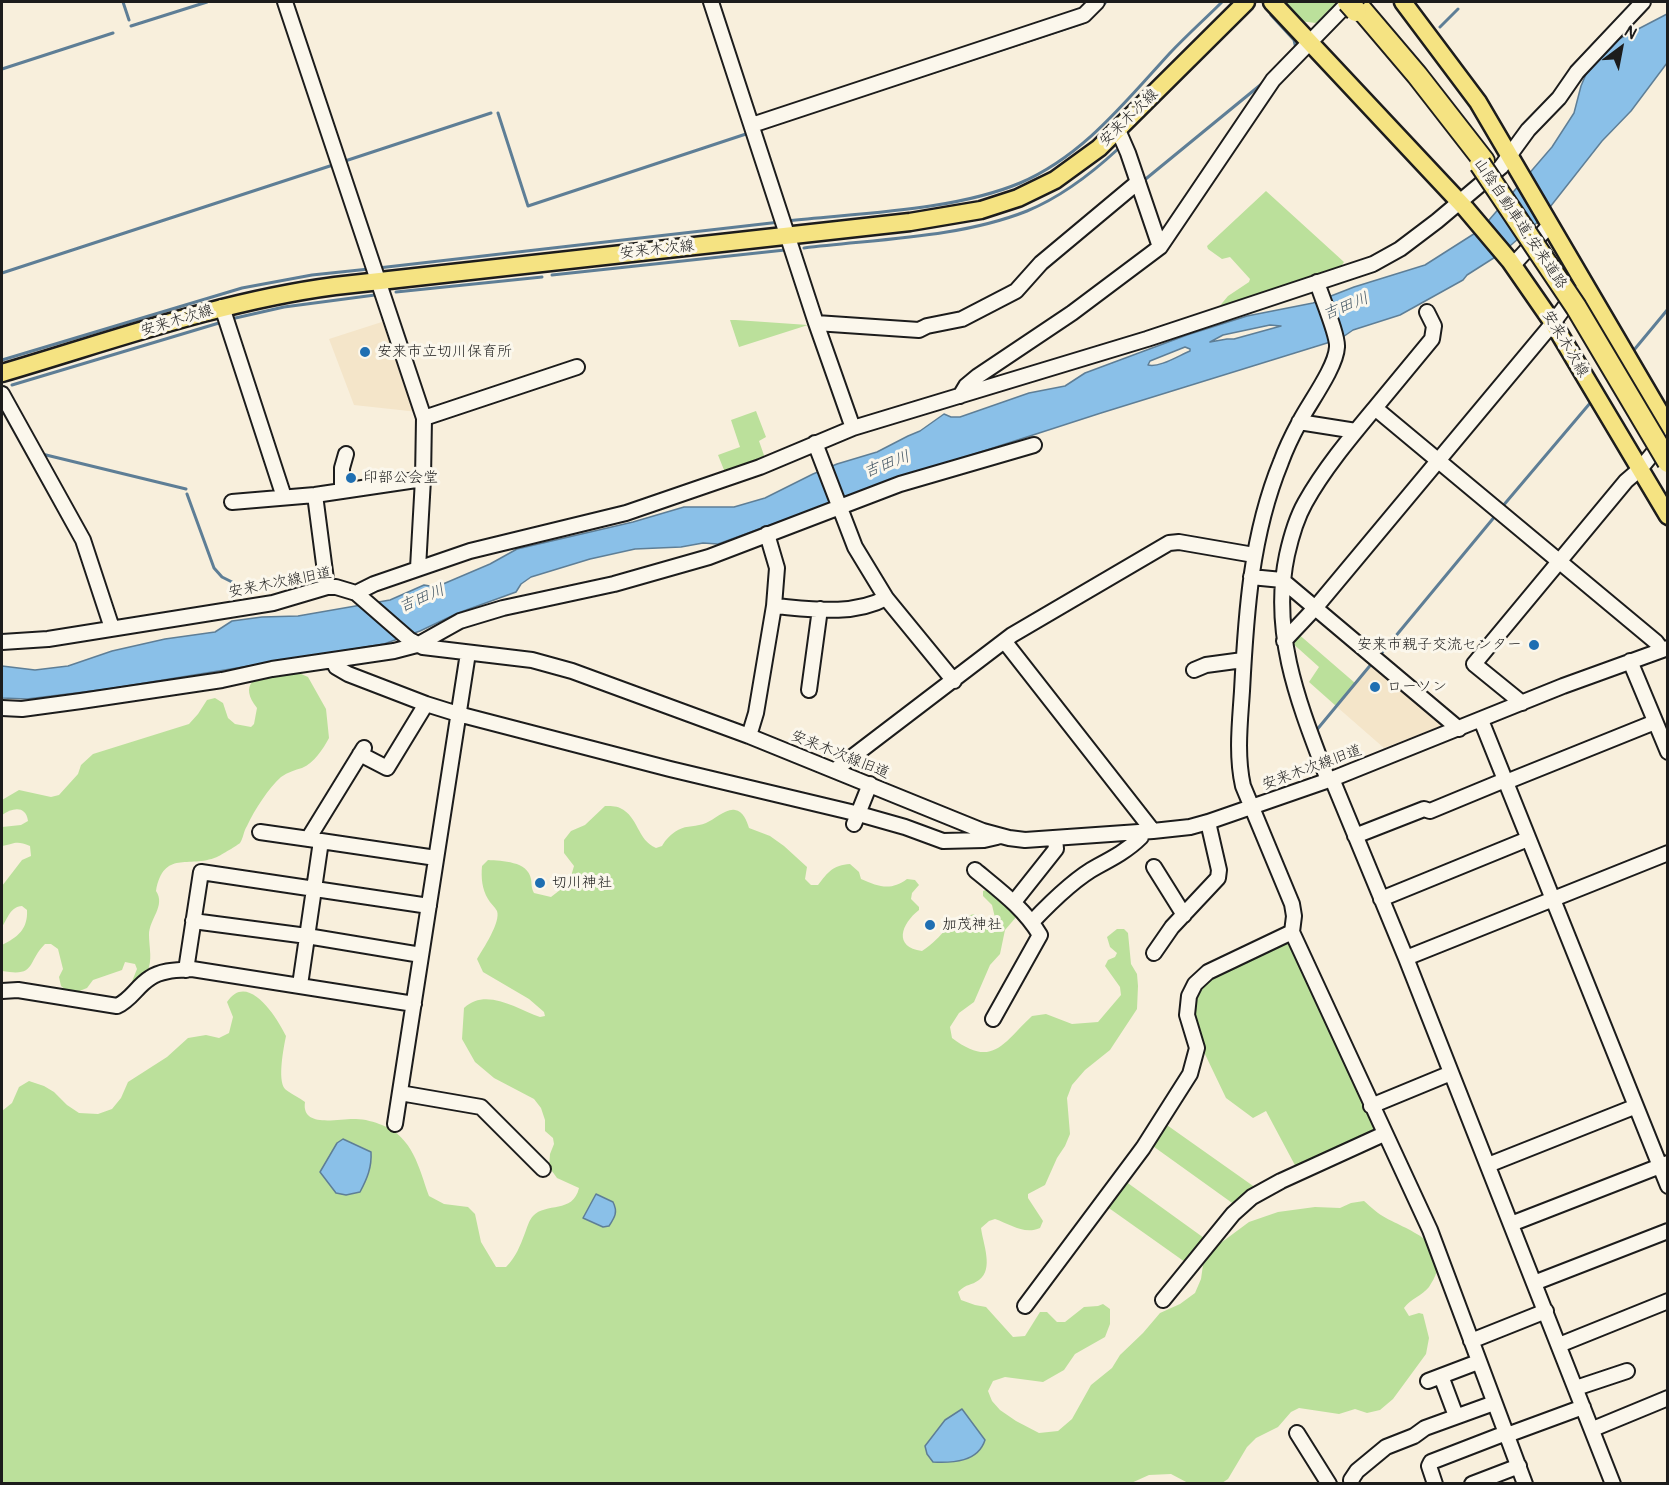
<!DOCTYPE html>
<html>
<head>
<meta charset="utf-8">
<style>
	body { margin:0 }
	#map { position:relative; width:1669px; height:1485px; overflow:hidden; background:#f8efdc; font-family:Pangolin,sans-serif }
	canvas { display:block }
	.frame { position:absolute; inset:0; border:3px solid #1c1c1c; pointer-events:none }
	.north { position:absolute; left:1591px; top:18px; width:60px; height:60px; -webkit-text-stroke:4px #fbf7ec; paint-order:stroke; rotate:32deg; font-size:16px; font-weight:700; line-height:24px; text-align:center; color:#1c1c1c }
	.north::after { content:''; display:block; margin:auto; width:21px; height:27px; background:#1c1c1c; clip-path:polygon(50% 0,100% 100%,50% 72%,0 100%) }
</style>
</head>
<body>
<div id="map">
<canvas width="1669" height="1485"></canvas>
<div class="frame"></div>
<div class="north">N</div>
</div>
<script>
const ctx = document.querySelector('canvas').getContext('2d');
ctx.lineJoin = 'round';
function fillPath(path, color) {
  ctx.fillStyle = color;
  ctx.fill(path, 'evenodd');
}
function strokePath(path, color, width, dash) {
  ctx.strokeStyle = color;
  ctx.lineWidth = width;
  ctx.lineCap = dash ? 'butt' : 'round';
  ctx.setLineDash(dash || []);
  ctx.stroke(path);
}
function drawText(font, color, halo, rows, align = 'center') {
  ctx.font = font + ' Pangolin,"Klee One",sans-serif';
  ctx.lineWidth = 6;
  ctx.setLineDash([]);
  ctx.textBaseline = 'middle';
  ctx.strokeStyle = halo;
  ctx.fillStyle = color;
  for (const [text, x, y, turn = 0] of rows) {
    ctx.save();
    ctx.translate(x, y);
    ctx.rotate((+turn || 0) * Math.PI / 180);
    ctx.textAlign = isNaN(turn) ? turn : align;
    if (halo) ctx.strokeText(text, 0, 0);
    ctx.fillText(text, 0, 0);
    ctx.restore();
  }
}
fillPath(new Path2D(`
	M388 320 418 412 354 405 329 339Z
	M1375 661 1446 724 1384 748 1337 707Z`), '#f4e5c9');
fillPath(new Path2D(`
	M1280 2H1337L1316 23 1299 21Z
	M1266 191 1344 262 1339 269 1313 276 1280 290 1218 310V308L1228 296 1249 282 1250 279 1230 257 1222 259 1208 249 1207 246Z
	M730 320H736L808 325 739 347Z
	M756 411 766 437 759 441 766 461 726 475 718 455 740 447 731 420Z
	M1296 632 1355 683 1336 706 1309 682 1319 667 1290 641Z
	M278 672 299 673 308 677 326 709 329 738C323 749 314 763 302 768 295 770 288 772 281 777 268 789 255 809 247 826 244 830 243 839 240 843 238 845 221 855 217 857 188 869 164 849 156 891 166 906 149 919 149 935 149 947 153 961 147 972 144 977 138 982 134 987L131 984 137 969 135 964 125 962 122 970 93 980 87 988 77 992 67 991 61 986 59 977 63 969 58 949 51 944H45C26 963 37 977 2 971V945C18 937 28 929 27 910L22 906C10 907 8 918 2 927V886L22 860 31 856 30 846C16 840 14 844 2 846V827L21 825 28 821C26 805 12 808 2 815V800L19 790 51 797 59 795 78 774 81 765 93 754 189 724 198 714 207 700 215 698 223 703 228 718 235 724 251 727 254 724 257 708C239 685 254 675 278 672Z
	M605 806C609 806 616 806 620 808 639 817 637 840 656 848L662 846C666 839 671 834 678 830 687 825 697 827 706 823 714 820 726 808 735 810 743 811 747 821 749 828L770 836 784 846 807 867 805 879 811 885H818C828 872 833 865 850 864L859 872 861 879C879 887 891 891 907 879L915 880 919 885 912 893 911 899 919 907V910C901 924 893 947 922 951 945 936 945 922 974 914L988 926 993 927 996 922 992 905 983 896V891L989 889 1001 895 1017 916 1005 930 1000 954 990 965 974 1002 959 1013 950 1027 952 1038C993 1069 1003 1043 1032 1016L1046 1014 1072 1024 1098 1022 1121 995 1120 987 1105 966 1108 960 1115 957 1117 953 1110 947 1107 937 1117 929H1124L1128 933 1131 964 1137 974 1138 986 1137 1009 1110 1050 1085 1070 1072 1085 1067 1098 1070 1134 1065 1146 1057 1158 1045 1185 1028 1194V1198L1043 1221 1040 1228C1024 1235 1010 1224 995 1219L989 1221 981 1228C983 1244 994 1269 979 1280 971 1286 967 1283 958 1292L961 1300 975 1305 986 1307 1013 1337 1025 1336 1040 1312H1047L1057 1322H1065L1084 1307 1098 1306 1103 1304 1110 1309V1324L1105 1337 1075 1354 1064 1370 1043 1382 1005 1377 993 1381 988 1391 992 1401 1000 1410 1016 1421 1039 1433 1058 1431 1072 1419 1091 1385 1112 1368 1120 1355 1143 1333 1160 1313 1180 1304 1195 1293 1201 1279 1203 1265 1218 1245 1249 1222 1278 1212 1315 1207 1340 1208 1351 1203 1364 1201C1371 1207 1378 1214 1386 1218 1414 1233 1458 1246 1429 1287 1422 1296 1410 1299 1404 1308L1409 1316 1419 1313 1423 1314 1429 1338 1426 1354 1393 1399 1380 1410 1367 1413 1355 1409 1339 1414 1299 1408 1291 1412 1278 1427 1256 1438 1247 1447 1228 1479 1222 1483H1188L1171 1474 1149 1475 1129 1484H2V1111L12 1103 19 1087 29 1081 44 1086 54 1092 67 1105 79 1113 98 1114 112 1109 121 1098 128 1082 167 1057 188 1038 206 1035 219 1038 229 1033 233 1017 227 1002C248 970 278 1019 286 1036 284 1046 277 1080 285 1089 288 1092 300 1098 305 1102 301 1129 339 1118 356 1119 364 1119 375 1122 382 1125 413 1137 419 1168 429 1196L444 1204 468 1207 475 1214 481 1242 496 1267H506C516 1257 520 1246 525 1233 527 1228 529 1220 533 1216 546 1202 573 1214 579 1188L557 1178 549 1167 550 1154 554 1144 553 1138 545 1131V1120L541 1108 534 1099 494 1078 475 1062 462 1039 464 1008C486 987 517 1009 540 1017L545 1016 544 1012 529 999 483 972 477 959C483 949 501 922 497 911 495 907 490 903 488 899 482 889 481 878 482 866L488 860C502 861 528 861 531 879 532 885 531 887 534 893L551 897 569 883 574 866 564 853V840L571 831 585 825Z
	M1290 939 1377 1132 1297 1169 1266 1111 1253 1118 1226 1098 1192 1027 1195 988 1202 981Z
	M1164 1123 1256 1188 1235 1205 1150 1144Z
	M1125 1181 1204 1238 1185 1262 1106 1206Z`), '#bbe09b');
const water = new Path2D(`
	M1667 14V63L1631 111 1602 141 1539 221 1504 251 1483 227 1552 147 1574 113 1581 86 1589 67 1619 39Z
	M1480 230 1500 254 1467 275 1463 280 1400 315 1353 330 1340 339 1101 413 897 479 718 544 703 543 681 547 635 549 590 559 531 577 521 584 516 592 458 613 420 631 384 644 108 689 27 699 2 698V666L35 670 68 666 112 651 165 639 215 632 232 621 262 617 298 616 390 600 424 585 436 587 490 564 517 549 633 522 684 507H734L765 498 813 474 837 464 877 452 908 436 920 431 944 414 951 417H960L1029 393 1065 386 1085 373 1187 335 1247 316 1313 303 1354 287 1425 265ZM1270 325 1281 326 1234 339H1227L1210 342 1223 335ZM1185 347 1190 349V351C1178 356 1159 368 1148 365L1150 361Z
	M343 1139 371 1152C372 1167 367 1179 360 1192L346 1195 336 1193 320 1172 337 1143Z
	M596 1194 613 1202C618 1212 615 1217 609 1226L603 1227 583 1218Z
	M962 1409 985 1440C978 1462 953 1463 933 1462L927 1454 925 1446 945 1420Z`);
fillPath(water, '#8ac0e8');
strokePath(water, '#5e7e96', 1.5);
strokePath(new Path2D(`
	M123 2 129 20
	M1101 7 1106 2
	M1271 15 1294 40 1296 49
	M131 26 207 2
	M1440 27 1458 9
	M2 69 113 33
	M852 99 1083 23
	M498 113 528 206 749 133
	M342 162 491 113
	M1142 182 1264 82
	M787 221C859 213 953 211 1020 183 1083 156 1125 102 1170 53 1187 35 1205 19 1222 2
	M804 248C877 239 959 238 1027 211 1061 197 1091 174 1118 149
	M378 268 780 222
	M2 273 336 164
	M552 275 785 250
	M396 292 542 277
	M231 319 284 307 375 295
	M1634 350 1668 309
	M2 360 242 288 312 275 369 269
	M12 385 219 323
	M42 454 186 489
	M187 494 214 568 222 577 242 587
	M1502 507 1591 402
	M1380 655 1496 515
	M1315 732 1373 662`), '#5e7e96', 3);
const minor = new Path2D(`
	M285 2 424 418 423 479 418 568
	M711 2 816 323 853 428
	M752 125 1084 15 1097 2
	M1118 130 1128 153 1160 247
	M1513 265 1550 225
	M1317 282C1321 296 1338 335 1337 347 1336 367 1310 402 1300 421 1293 434 1286 448 1281 462 1251 535 1246 613 1242 691 1240 722 1236 755 1243 786L1292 904 1294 916 1292 932 1430 1230 1525 1484
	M222 307 284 497
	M816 323 919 330 927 326 962 319 1016 291 1041 263 1138 182
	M2 394 83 540 112 628
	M960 396 966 386 978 376 1072 313 1160 247 1273 80 1349 2
	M1375 408 1432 339 1434 326 1427 312
	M424 418 577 367
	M1299 422 1356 431
	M342 491V468L346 454
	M315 495 327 587
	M232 502 315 495 423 479
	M767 534 777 568 774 606
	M1251 577 1282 580 1459 729
	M356 593 374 584 470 551 626 513 760 467 853 428 1147 339 1373 264 1400 249 1437 221 1501 167 1528 130 1559 98 1577 72 1643 2
	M886 598 954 681
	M1284 641 1316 607 1553 323 1575 293
	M2 642 48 639 273 603 327 587H336L356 593 410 640 423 647 532 660 572 671 749 736 983 831 1009 838 1025 840 1153 831 1190 827 1208 822 1332 779 1563 686 1668 648
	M1005 642 1153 831
	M333 660 336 667 348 674 426 704 458 714 670 769 859 814 905 827 943 841 984 840 997 837
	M1630 661 1668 752
	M1194 670 1206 665 1243 660
	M809 690 820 609
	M1522 703 1474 664 1626 481 1640 469 1668 435
	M2 708 22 709 81 701 222 680 272 669 394 651 417 645 460 621 503 608 614 584 709 557 900 484 1034 445
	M1481 720 1668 1186
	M749 736 756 713 774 606C810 609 853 616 886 598L855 547 815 443
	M360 754 387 768 426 704
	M835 770 1012 635 1169 543 1179 542 1254 555
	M1332 779 1406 958 1613 1484
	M1328 780C1300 706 1270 635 1287 555 1291 537 1296 519 1305 503 1324 469 1350 438 1375 408L1656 642 1662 650
	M1506 782 1655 722
	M854 824 870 784
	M260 832 316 840
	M1355 836 1424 809 1430 811 1505 780
	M308 839 364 748
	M1154 867 1184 915
	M975 870C999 890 1024 908 1040 935L993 1019
	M1381 899 1528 839
	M1014 902 1056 849 1055 838
	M193 921 307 936 421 955
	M1032 922C1050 903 1075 878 1098 866 1113 858 1128 850 1141 837L1142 832
	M1154 953 1172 927 1218 878 1219 870 1208 822
	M1406 958 1668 853
	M186 970 201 872 429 906
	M300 985 321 841 436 858
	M2 991 18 990 117 1006C131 1000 137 986 150 978 161 970 179 970 192 969L414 1004
	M400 1093 481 1107 543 1169
	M1371 1106 1451 1073
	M395 1124 468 653
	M1488 1165 1634 1107
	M1511 1224 1668 1163
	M1534 1283 1668 1231
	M1163 1300 1233 1214 1252 1197 1281 1181 1384 1134
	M1025 1306 1143 1148 1190 1074 1197 1048 1187 1015 1189 996 1195 984 1208 972 1292 932
	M1471 1341 1546 1311
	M1559 1345 1668 1301
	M1441 1376 1456 1416
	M1428 1381 1478 1362
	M1576 1388 1627 1371
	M1593 1429 1668 1398
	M1297 1433 1329 1484
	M1507 1435 1583 1407
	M1352 1484 1351 1480 1357 1471 1386 1447 1414 1436 1425 1428 1494 1403
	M1435 1484 1429 1466 1431 1462 1506 1433
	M1472 1484 1519 1466`);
const major = new Path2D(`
	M1272 2 1466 209 1510 261 1553 323 1668 516
	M1403 2 1478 102 1668 426
	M2 373C111 341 221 301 335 286L910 222 981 210 1018 198 1055 180 1099 148 1246 2`);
const highway = new Path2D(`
	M1355 2 1417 75 1484 161`);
strokePath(minor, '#1c1c1c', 18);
strokePath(major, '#1c1c1c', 21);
strokePath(highway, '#1c1c1c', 24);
strokePath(minor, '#fbf7ec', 14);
strokePath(major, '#f5e382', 16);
strokePath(highway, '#f5e382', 20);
const highwayBridge = new Path2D(`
	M1348 2 1356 11
	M1480 164 1576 307 1668 462`);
strokePath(highwayBridge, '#1c1c1c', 24, []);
strokePath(highwayBridge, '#f5e382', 20);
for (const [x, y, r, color] of [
	[365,352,6,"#1f6fb2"],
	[351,478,6,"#1f6fb2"],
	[1534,645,6,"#1f6fb2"],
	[1375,687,6,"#1f6fb2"],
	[540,883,6,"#1f6fb2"],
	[930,925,6,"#1f6fb2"]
]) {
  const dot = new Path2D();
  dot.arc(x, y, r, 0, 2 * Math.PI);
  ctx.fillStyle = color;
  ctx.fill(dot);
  strokePath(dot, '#fbf7ec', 2);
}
drawText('15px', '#1c1c1c', '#fbf7ec', [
	["安来木次線",1129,118,-44],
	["山陰自動車道;安来道路",1520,224,56],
	["安来木次線",657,250,-6],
	["安来木次線",177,321,-17],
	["安来木次線",1565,344,59],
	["安来木次線旧道",280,583,-11],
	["安来木次線旧道",840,755,22],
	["安来木次線旧道",1312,768,-20]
]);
drawText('15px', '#1c1c1c', '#fbf7ec', [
	["安来市立切川保育所",377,352],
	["印部公会堂",363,478],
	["安来市親子交流センター",1522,645,"right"],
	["ローソン",1387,687],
	["切川神社",552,883],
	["加茂神社",942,925]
], 'left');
drawText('italic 16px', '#425563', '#fbf7ec', [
	["吉田川",1346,307,-22],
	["吉田川",887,465,-21],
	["吉田川",422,599,-23]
]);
</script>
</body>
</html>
